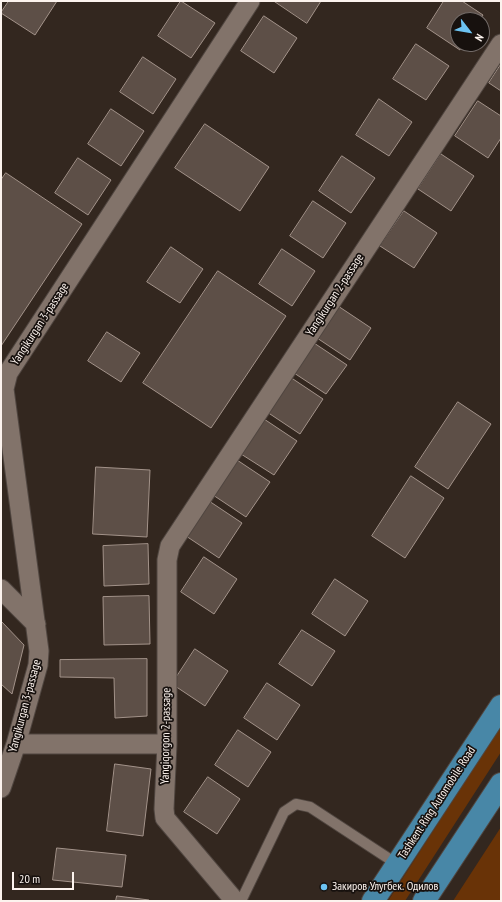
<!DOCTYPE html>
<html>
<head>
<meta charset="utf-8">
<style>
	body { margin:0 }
	#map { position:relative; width:502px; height:902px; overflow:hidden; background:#33271f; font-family:"PT Sans Narrow",sans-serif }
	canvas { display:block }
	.frame { position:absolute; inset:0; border:2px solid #fcf3ee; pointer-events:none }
	.north { position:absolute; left:450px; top:12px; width:40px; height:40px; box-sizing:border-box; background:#17110e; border:1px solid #736b68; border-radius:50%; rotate:121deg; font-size:11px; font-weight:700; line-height:16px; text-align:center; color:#fcf3ee }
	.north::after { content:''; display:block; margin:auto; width:14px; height:18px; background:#6cc3f2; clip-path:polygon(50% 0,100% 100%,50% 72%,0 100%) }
	.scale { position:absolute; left:12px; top:872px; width:62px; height:18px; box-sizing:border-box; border:2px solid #fcf3ee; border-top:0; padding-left:5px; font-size:12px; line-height:14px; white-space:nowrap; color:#fcf3ee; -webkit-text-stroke:3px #17110e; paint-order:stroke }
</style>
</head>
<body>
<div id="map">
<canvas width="502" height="902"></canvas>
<div class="frame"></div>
<div class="north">N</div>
<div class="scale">20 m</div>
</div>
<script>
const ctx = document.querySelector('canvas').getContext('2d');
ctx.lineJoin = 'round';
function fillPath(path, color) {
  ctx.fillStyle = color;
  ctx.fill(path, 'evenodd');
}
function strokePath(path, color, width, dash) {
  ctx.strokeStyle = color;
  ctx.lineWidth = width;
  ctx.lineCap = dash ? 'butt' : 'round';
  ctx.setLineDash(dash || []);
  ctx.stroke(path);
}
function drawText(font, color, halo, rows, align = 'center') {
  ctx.font = font + ' "PT Sans Narrow",sans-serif';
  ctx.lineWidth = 3.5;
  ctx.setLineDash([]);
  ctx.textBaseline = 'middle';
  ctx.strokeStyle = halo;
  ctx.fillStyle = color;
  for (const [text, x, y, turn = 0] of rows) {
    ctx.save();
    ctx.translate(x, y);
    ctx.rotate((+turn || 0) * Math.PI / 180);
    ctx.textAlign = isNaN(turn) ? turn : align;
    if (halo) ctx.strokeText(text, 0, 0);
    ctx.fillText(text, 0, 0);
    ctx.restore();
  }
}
fillPath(new Path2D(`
	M501 725V752L405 901H388Z
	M501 827V901H453Z`), '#693307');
const building = new Path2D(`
	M9 1H57L35 35 1 13Z
	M181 1 215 23 191 58 158 36Z
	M274 1H321L307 23Z
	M444 1H462L483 15 480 20H458V44H463L460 50 427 28Z
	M264 16 297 38 274 73 241 51Z
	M416 44 449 66 426 100 393 79Z
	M143 57 176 79 153 114 120 92Z
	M501 64V91L489 83Z
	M379 99 412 122 389 156 356 135Z
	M478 101 501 116V138L488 158 455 136Z
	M111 109 144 131 121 166 88 144Z
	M205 124 269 167 240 211 175 168Z
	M441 154 474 176 451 211 418 189Z
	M342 156 375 178 351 213 319 191Z
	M78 158 111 180 88 215 55 193Z
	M6 173 82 224 1 346V180Z
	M313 201 346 223 323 258 290 236Z
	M404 211 437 233 414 268 380 246Z
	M171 247 203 269 180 303 147 282Z
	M282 249 315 271 292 306 259 284Z
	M218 271 286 316 211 428 143 383Z
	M338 306 371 328 350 360 317 338Z
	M107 332 140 353 121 382 88 361Z
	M314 343 347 365 326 394 294 373Z
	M290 377 323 399 300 434 267 412Z
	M458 402 491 424 448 489 415 467Z
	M264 419 297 441 274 475 241 454Z
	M237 460 270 482 246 517 213 495Z
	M96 467 150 470 147 537 93 534Z
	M411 476 444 498 405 558 372 536Z
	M209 501 242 523 219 558 186 536Z
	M148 544 149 584 104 586 103 546Z
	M204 557 237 579 214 614 181 592Z
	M335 579 368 601 345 636 312 614Z
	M149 596 150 644 104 645 103 597Z
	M1 621 24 645 12 694 1 684Z
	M302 630 335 651 312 686 279 664Z
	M195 649 228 671 205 706 172 684Z
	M147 659V716L115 718 114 678 60 677V660Z
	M267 683 300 705 277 740 244 718Z
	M238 730 271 752 248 787 215 765Z
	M115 764 151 769 143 836 107 831Z
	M208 777 240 799 217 834 184 812Z
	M57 848 126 855 122 887 53 880Z
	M117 896 149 900V901H116Z`);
fillPath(building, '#5d4f47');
strokePath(building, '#a3938a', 1);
const service = new Path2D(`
	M241 901 284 812 296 804 310 807 397 864`);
const minor = new Path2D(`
	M1 589 36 624
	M16 744H167
	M1 788 16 744 38 665 39 651 4 389 8 373 250 1
	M235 901 165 818 164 809 167 744V560L170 546 501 44`);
const trunk = new Path2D(`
	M373 901 501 706
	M424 901 501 784`);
strokePath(service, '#504640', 12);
strokePath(minor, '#504640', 21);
strokePath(trunk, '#504640', 24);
strokePath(service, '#82736a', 10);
strokePath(minor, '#82736a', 19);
strokePath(trunk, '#4887a7', 22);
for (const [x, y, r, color] of [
	[324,887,4,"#6cc3f2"]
]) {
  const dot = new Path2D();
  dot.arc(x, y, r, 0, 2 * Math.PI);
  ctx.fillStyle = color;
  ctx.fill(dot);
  strokePath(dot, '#17110e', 1.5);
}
drawText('12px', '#fcf3ee', '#17110e', [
	["Yangikurgan 2-passage",335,295,-57],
	["Yangikurgan 3-passage",40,324,-57],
	["Yangikurgan 3-passage",25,706,-75],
	["Yangiqorgon 2-passage",166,736,-89],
	["Tashkent Ring Automobile Road",437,803,-57]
]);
drawText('12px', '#fcf3ee', '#17110e', [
	["Закиров Улугбек. Одилов",332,887]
], 'left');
</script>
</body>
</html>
